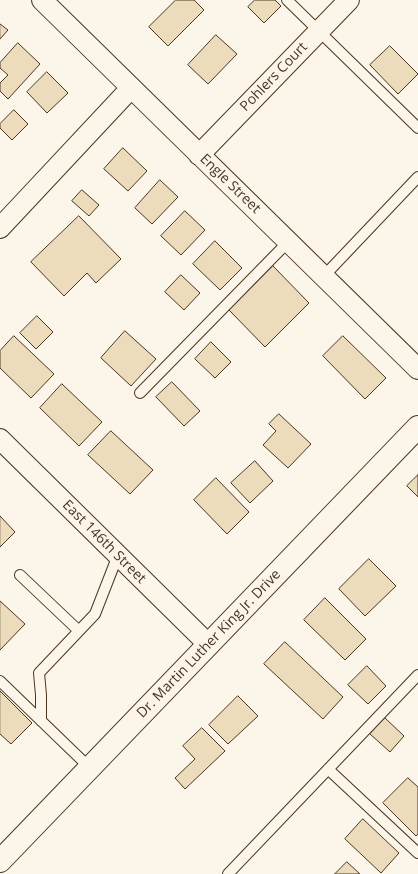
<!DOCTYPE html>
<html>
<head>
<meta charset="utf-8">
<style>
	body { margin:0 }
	canvas { display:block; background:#fbf6e9 }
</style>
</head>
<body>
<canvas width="418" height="874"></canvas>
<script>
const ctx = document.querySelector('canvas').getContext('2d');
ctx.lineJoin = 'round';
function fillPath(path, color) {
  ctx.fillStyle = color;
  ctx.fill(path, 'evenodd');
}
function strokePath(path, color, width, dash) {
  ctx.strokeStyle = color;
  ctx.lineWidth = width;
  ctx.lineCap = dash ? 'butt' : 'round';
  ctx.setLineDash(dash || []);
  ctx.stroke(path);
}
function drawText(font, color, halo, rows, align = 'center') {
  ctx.font = font + ' "Open Sans",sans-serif';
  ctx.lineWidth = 3;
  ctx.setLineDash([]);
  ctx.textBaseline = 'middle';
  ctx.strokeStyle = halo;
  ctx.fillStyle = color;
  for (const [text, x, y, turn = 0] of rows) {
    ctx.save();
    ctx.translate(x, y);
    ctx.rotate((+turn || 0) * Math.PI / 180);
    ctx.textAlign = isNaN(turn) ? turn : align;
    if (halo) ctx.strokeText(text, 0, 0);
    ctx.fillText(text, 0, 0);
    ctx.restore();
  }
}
const building = new Path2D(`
	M176 0H194L204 10 168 46 149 27Z
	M255 0H275L281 6 264 23 248 7Z
	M0 24 8 30 0 39Z
	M216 35 237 54 208 84 188 65Z
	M18 43 40 64 8 99 0 91V83L8 75 0 68V63Z
	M390 46 418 74 398 94 370 65Z
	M47 72 68 93 47 113 27 92Z
	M14 110 28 124 12 140 0 128V124Z
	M123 148 147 171 128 191 104 169Z
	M160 180 178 197 152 224 135 208Z
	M82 190 99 205 89 216 72 201Z
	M185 211 205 230 181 255 161 236Z
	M79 216 121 259 96 283 87 273 64 296 31 262Z
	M215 241 242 268 220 290 193 264Z
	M273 266 309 303 265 347 229 310Z
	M181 275 200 293 184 310 165 292Z
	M37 316 53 332 36 349 20 333Z
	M125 331 156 359 131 386 101 358Z
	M14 336 54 374 31 398 0 368V351Z
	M343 336 386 378 365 399 323 356Z
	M211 342 231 362 215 378 195 359Z
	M172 382 200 411 184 426 156 397Z
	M62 384 102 422 79 446 40 408Z
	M279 414 311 444 288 468 263 445 276 431 269 424Z
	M111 431 153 470 130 494 88 455Z
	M255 461 273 481 250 503 231 483Z
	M418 475V497L407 486Z
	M216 478 249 512 227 534 194 500Z
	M0 516 15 532 0 547Z
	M369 559 396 586 365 616 339 589Z
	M325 598 366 639 345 660 304 620Z
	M0 601 25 624 0 650Z
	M285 642 343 697 323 719 264 664Z
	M367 666 386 686 368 704 348 685Z
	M0 691 32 723 11 744 0 734Z
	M238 696 258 716 228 744 209 725Z
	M385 718 404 736 390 752 370 734Z
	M202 728 225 751 185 789 175 778 195 759 183 746Z
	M408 778 418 787V834L416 836 383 803Z
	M363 819 399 853 381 873 345 839Z
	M347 862 360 874H335Z`);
fillPath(building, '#ecdcbc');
strokePath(building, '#4a3520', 1);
const lane = new Path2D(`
	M287 0 418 128
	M324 276 418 177
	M140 393 288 242
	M20 575 79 631
	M0 681 90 768
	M41 721V695L39 673 95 614 118 555
	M328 769 418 853
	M228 874 418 675`);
const street = new Path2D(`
	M42 0 418 369
	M199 155 349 0
	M0 228 131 88
	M0 439 209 645`);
const secondary = new Path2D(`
	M0 861 418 427`);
strokePath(lane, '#4a3520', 12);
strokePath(street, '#4a3520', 22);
strokePath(secondary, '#4a3520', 24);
strokePath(lane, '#fbf6e9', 10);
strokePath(street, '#fbf6e9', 20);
strokePath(secondary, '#fbf6e9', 22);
drawText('14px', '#4a3520', '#fbf6e9', [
	["Pohlers Court",274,77,-46],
	["Engle Street",230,184,44],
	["East 146th Street",104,542,45],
	["Dr. Martin Luther King Jr. Drive",209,644,-46]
]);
</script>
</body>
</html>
